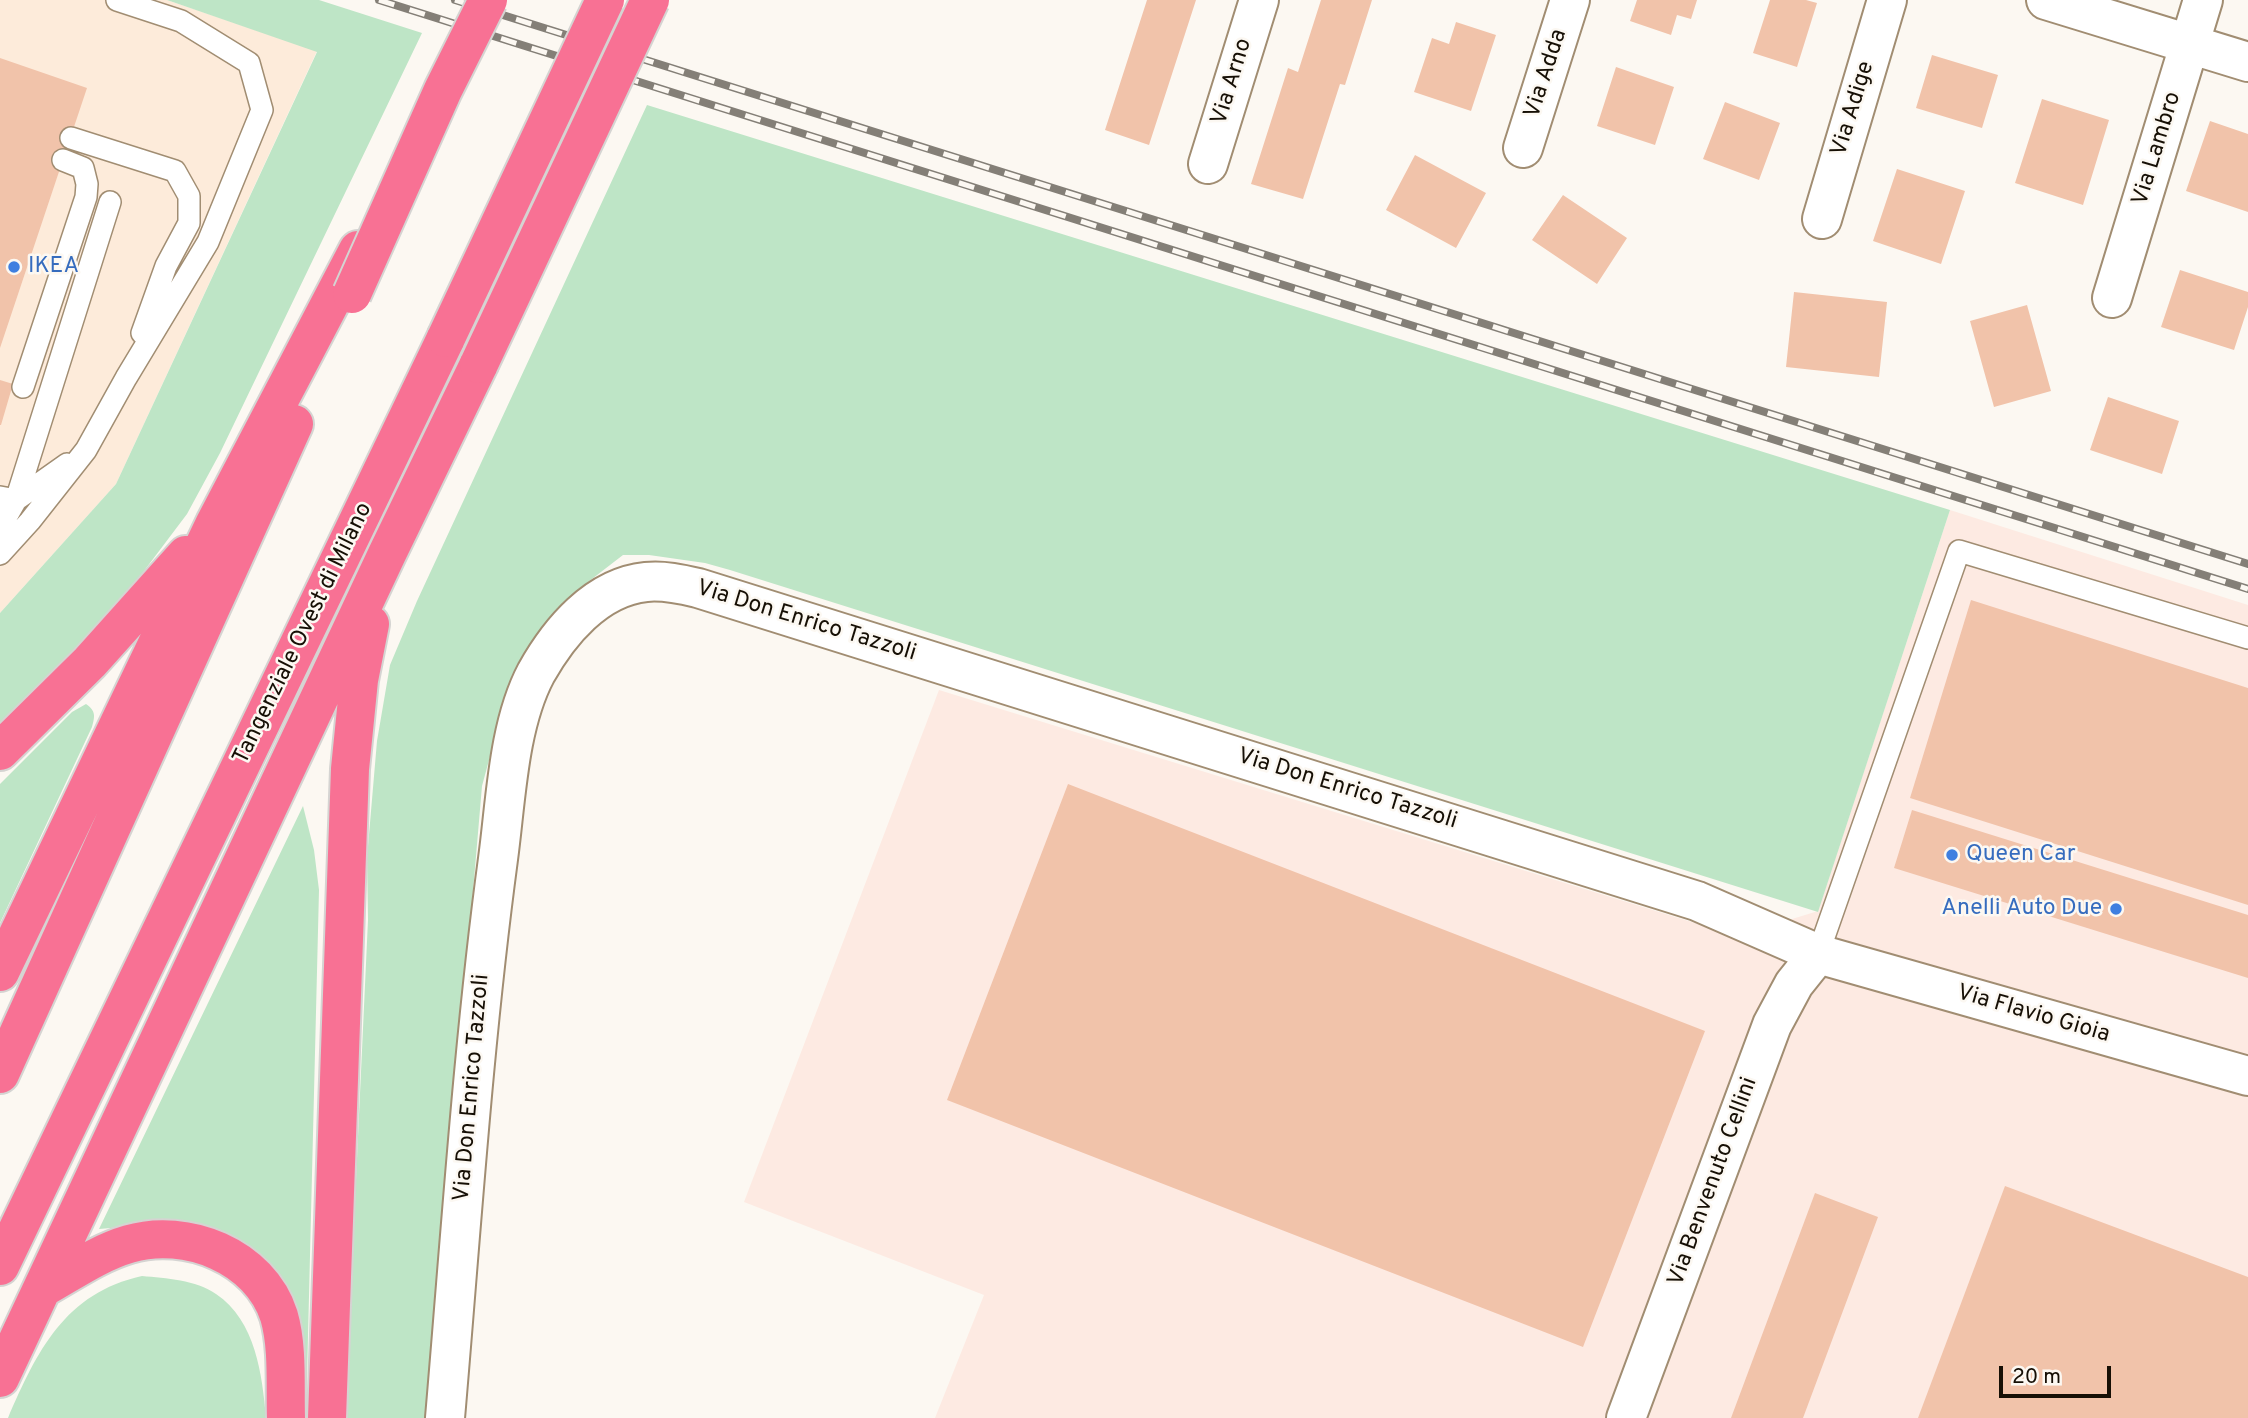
<!DOCTYPE html>
<html>
<head>
<meta charset="utf-8">
<style>
	body { margin:0 }
	#map { position:relative; width:2248px; height:1418px; overflow:hidden; background:#fcf8f2; font-family:Overpass,sans-serif }
	canvas { display:block }
	.scale { position:absolute; left:1999px; top:1366px; width:112px; height:32px; box-sizing:border-box; border:4px solid #160f05; border-top:0; padding-left:9px; font-size:21px; line-height:24px; white-space:nowrap; color:#160f05; -webkit-text-stroke:5px #fcf8f2; paint-order:stroke }
</style>
</head>
<body>
<div id="map">
<canvas width="2248" height="1418"></canvas>
<div class="scale">20 m</div>
</div>
<script>
const ctx = document.querySelector('canvas').getContext('2d');
ctx.lineJoin = 'round';
function fillPath(path, color) {
  ctx.fillStyle = color;
  ctx.fill(path, 'evenodd');
}
function strokePath(path, color, width, dash) {
  ctx.strokeStyle = color;
  ctx.lineWidth = width;
  ctx.lineCap = dash ? 'butt' : 'round';
  ctx.setLineDash(dash || []);
  ctx.stroke(path);
}
function drawText(font, color, halo, rows, align = 'center') {
  ctx.font = font + ' Overpass,sans-serif';
  ctx.lineWidth = 5;
  ctx.setLineDash([]);
  ctx.textBaseline = 'middle';
  ctx.strokeStyle = halo;
  ctx.fillStyle = color;
  for (const [text, x, y, turn = 0] of rows) {
    ctx.save();
    ctx.translate(x, y);
    ctx.rotate((+turn || 0) * Math.PI / 180);
    ctx.textAlign = isNaN(turn) ? turn : align;
    if (halo) ctx.strokeText(text, 0, 0);
    ctx.fillText(text, 0, 0);
    ctx.restore();
  }
}
fillPath(new Path2D(`
	M0 0H167L317 51 116 484 0 613Z`), '#fdebda');
fillPath(new Path2D(`
	M1950 510 2248 605V1418H935L984 1295 744 1202 939 690 1737 936 1818 911Z`), '#fdeae2');
fillPath(new Path2D(`
	M167 0H319L422 33 220 453 187 514 104 624 0 724V613L116 484 317 52Z
	M647 105 1950 510 1818 912 730 570 705 563 649 555H623L588 582 539 634 512 675 482 786 428 1418H345L368 920 367 858 377 741 390 665 417 601Z
	M86 704C96 711 95 716 92 727L0 923V784L72 712Z
	M303 806 314 850 319 890 306 1418H293L274 1293 135 1226 99 1229Z
	M142 1276C166 1278 196 1280 216 1294 256 1321 262 1375 266 1418H8C37 1351 65 1293 142 1276Z`), '#bee5c6');
fillPath(new Path2D(`
	M1147 0H1196L1149 145 1105 130Z
	M1321 0H1372L1345 85 1340 84 1303 199 1251 184 1288 68 1298 72Z
	M1637 0H1697L1691 19 1677 15 1671 35 1630 21Z
	M1770 0H1806L1817 3 1797 67 1753 53Z
	M1456 22 1496 35 1471 111 1414 92 1432 38 1449 44Z
	M1932 55 1998 75 1982 128 1916 108Z
	M0 58 87 88 0 348Z
	M1616 67 1674 87 1655 145 1597 126Z
	M2042 99 2109 120 2083 205 2015 183Z
	M1725 102 1780 123 1759 180 1703 159Z
	M2210 121 2248 134V212L2186 191Z
	M1415 155 1486 193 1456 248 1386 210Z
	M1897 169 1965 191 1941 264 1873 241Z
	M1563 195 1627 238 1597 284 1532 240Z
	M2180 270 2248 292V307L2234 350 2161 327Z
	M1794 292 1887 302 1879 377 1786 367Z
	M2027 305 2051 391 1994 407 1970 321Z
	M0 380 13 384 1 425H0Z
	M2108 397 2179 421 2162 474 2090 450Z
	M1971 600 2248 688V905L1910 798Z
	M1068 784 1705 1031 1583 1347 947 1100Z
	M1912 810 2248 915V978L1894 868Z
	M2005 1186 2248 1277V1418H1918Z
	M1815 1193 1878 1217 1803 1418H1731Z`), '#f1c3aa');
const service = new Path2D(`
	M71 138 175 171 189 196V223L166 266 142 333
	M23 387 86 197 87 184 83 168 63 160
	M0 497 16 500 67 464
	M0 528 16 500 110 202
	M0 554 30 521 86 450 126 378 208 242 262 110 249 63 181 21 117 0
	M1818 954 1959 551 2248 638`);
const minor = new Path2D(`
	M2046 0 2248 62
	M1523 148 1570 0
	M1208 164 1259 0
	M1822 219 1887 0
	M2112 298 2203 0
	M445 1418C461 1232 473 1045 498 859 506 800 508 726 536 673 559 632 596 587 646 582 663 580 681 584 698 588L1697 901 1818 954 2248 1076
	M1626 1418 1772 1025 1794 984 1818 954`);
const motorway = new Path2D(`
	M0 751 90 662 186 555
	M0 972 215 523 358 250
	M0 1074 294 424
	M0 1266 446 338
	M43 1288C70 1273 98 1253 129 1244 186 1227 260 1256 279 1316 288 1347 285 1385 286 1418
	M0 1378 387 554 479 364
	M327 1418 350 769 359 680 370 624`);
strokePath(service, '#a18d72', 24);
strokePath(minor, '#a18d72', 42);
strokePath(motorway, '#d5d4d2', 42);
strokePath(service, '#fff', 21);
strokePath(minor, '#fff', 38);
strokePath(motorway, '#f87194', 38);
const rail = new Path2D(`
	M379 0 2248 589
	M455 0 2248 564`);
strokePath(rail, '#847f77', 8);
strokePath(rail, '#fcf8f2', 5, [16]);
const motorwayBridge = new Path2D(`
	M352 294 443 90 488 0
	M446 338 605 0
	M479 364 650 0`);
strokePath(motorwayBridge, '#d5d4d2', 42, []);
strokePath(motorwayBridge, '#f87194', 38);
for (const [x, y, r, color] of [
	[14,267,7,"#3f7fe0"],
	[1952,855,7,"#3f7fe0"],
	[2116,909,7,"#3f7fe0"]
]) {
  const dot = new Path2D();
  dot.arc(x, y, r, 0, 2 * Math.PI);
  ctx.fillStyle = color;
  ctx.fill(dot);
  strokePath(dot, '#fcf8f2', 2.5);
}
drawText('23px', '#160f05', '#fcf8f2', [
	["Via Adda",1547,74,-72],
	["Via Arno",1233,82,-73],
	["Via Adige",1854,109,-73],
	["Via Lambro",2158,149,-73],
	["Via Don Enrico Tazzoli",806,622,17],
	["Tangenziale Ovest di Milano",304,634,-64],
	["Via Don Enrico Tazzoli",1347,790,17],
	["Via Flavio Gioia",2033,1015,16],
	["Via Don Enrico Tazzoli",473,1088,-85],
	["Via Benvenuto Cellini",1714,1182,-70]
]);
drawText('23px', '#366cbe', '#fcf8f2', [
	["IKEA",28,267],
	["Queen Car",1966,855],
	["Anelli Auto Due",2102,909,"right"]
], 'left');
</script>
</body>
</html>
